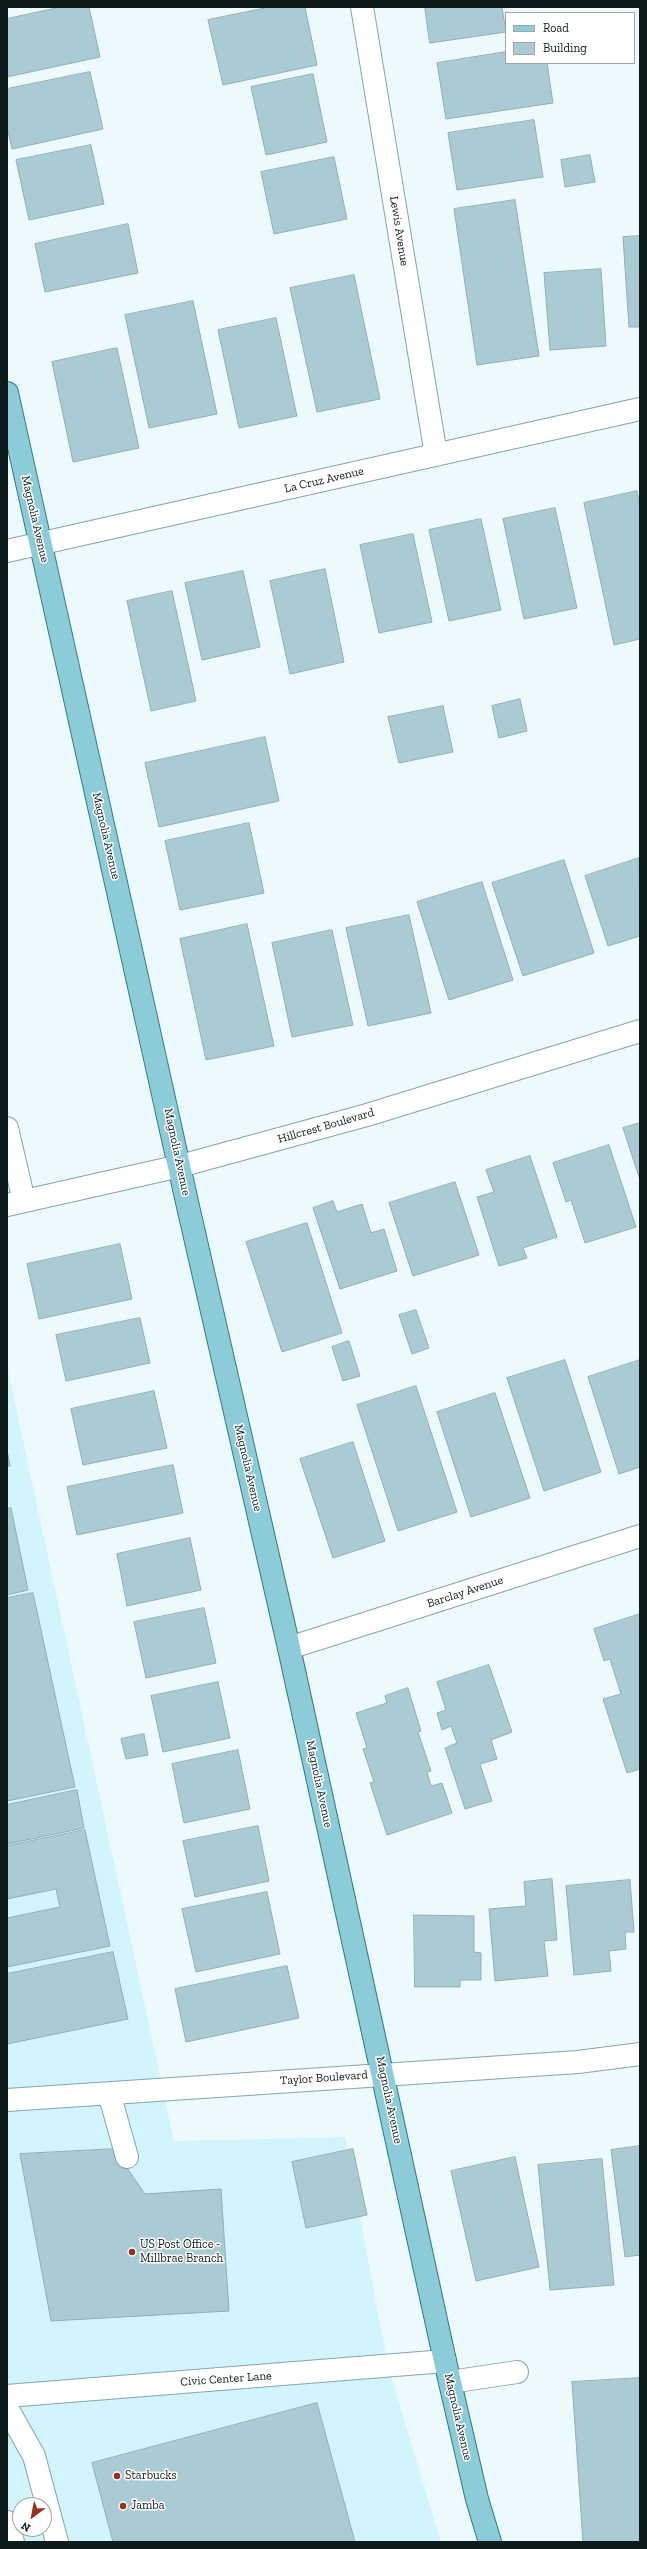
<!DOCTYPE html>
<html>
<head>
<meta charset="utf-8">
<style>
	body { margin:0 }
	#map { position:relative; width:647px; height:2549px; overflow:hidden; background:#ecfafd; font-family:"Zilla Slab",serif }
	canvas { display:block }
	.frame { position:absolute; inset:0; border:8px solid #0e1b1d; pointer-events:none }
	.legend { position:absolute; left:505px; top:12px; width:130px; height:52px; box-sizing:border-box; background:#fff; border:1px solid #9fa4a5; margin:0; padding:5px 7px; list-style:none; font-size:12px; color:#0e1b1d }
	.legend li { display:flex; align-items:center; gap:8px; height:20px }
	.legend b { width:20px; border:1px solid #9fa4a5 }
	.north { position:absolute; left:12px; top:2497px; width:40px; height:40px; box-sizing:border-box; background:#fff; border:1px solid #9fa4a5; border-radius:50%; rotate:212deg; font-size:11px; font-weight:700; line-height:16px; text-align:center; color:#0e1b1d }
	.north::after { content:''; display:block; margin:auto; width:14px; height:18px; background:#993019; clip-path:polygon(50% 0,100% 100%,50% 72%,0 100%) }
</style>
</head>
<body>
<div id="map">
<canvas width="647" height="2549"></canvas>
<div class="frame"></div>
<ul class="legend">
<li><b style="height:5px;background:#8cccd9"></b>Road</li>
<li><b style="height:11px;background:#aacbd3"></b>Building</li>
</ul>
<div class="north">N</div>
</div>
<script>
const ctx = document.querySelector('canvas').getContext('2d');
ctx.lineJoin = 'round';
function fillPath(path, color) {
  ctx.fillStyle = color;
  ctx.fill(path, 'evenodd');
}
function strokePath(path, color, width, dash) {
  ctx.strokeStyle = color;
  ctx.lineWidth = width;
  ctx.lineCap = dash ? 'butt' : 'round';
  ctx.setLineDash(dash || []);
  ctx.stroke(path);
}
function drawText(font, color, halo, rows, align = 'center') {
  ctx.font = font + ' "Zilla Slab",serif';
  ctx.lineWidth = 3;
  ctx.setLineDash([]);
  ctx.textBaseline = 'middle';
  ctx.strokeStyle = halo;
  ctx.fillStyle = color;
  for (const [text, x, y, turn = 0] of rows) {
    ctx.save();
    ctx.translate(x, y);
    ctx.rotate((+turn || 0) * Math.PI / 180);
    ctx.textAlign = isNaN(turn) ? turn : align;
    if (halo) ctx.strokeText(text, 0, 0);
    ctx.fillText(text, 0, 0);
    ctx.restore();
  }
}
fillPath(new Path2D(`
	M7 1366 174 2141 345 2137 388 2366 441 2542H7ZM20 2505H44V2529H20Z`), '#d2f5fd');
const building = new Path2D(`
	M61 7H89L100 57 7 77V19Z
	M270 7H305L317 65 223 85 208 20Z
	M425 7H502L506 32 430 43Z
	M506 52V63H547L553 103 446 119 437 63Z
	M90 72 103 129 12 149 7 127V89Z
	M313 74 327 142 266 155 251 87Z
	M534 120 543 177 457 190 448 133Z
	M91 145 104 204 29 220 16 160Z
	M590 155 595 182 565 187 561 160Z
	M334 157 347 219 274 234 261 172Z
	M515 200 539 356 477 365 454 209Z
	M128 224 138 273 45 292 35 244Z
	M640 236V327H629L623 237Z
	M601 269 606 346 550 350 544 273Z
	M354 275 380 399 317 412 290 288Z
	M193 301 217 414 149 428 125 315Z
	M276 318 297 416 239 428 218 330Z
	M117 348 139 448 73 462 52 362Z
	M637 491 640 506V639L614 645 584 503Z
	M555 508 577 608 524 619 503 519Z
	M481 519 501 610 449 621 429 530Z
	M413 534 432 622 379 633 360 545Z
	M325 569 344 662 290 674 270 581Z
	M243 571 260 647 202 660 185 583Z
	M172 591 196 701 151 711 127 601Z
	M520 699 527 731 499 738 492 706Z
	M443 706 453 752 399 763 388 717Z
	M265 737 279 801 159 827 145 763Z
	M249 823 264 893 180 910 165 841Z
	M639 858 640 936 608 946 585 876Z
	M564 860 594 953 523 976 492 883Z
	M482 882 513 980 449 1000 417 902Z
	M409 915 431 1013 368 1026 346 928Z
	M247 924 274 1046 206 1060 180 939Z
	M332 930 353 1025 292 1037 272 943Z
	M640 1123V1180L623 1128Z
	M609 1145 636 1227 585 1243 571 1200 566 1202 553 1163Z
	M530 1156 557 1237 523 1248 527 1258 499 1266 477 1197 494 1192 486 1170Z
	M455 1182 479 1255 413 1276 389 1203Z
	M333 1201 337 1212 362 1204 371 1233 384 1229 397 1271 340 1289 313 1208Z
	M307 1223 342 1333 282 1352 246 1242Z
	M120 1244 132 1299 39 1319 27 1264Z
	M416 1310 429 1348 412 1354 399 1315Z
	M140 1318 150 1363 66 1381 56 1335Z
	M349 1341 360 1376 343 1381 332 1347Z
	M565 1360 601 1472 544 1491 507 1378Z
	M640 1360V1467L619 1474 588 1377Z
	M416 1386 457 1512 398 1531 357 1405Z
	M154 1391 167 1448 83 1465 71 1409Z
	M495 1393 530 1498 471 1517 437 1412Z
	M353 1442 385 1541 333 1558 300 1459Z
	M7 1450 10 1466H7Z
	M173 1465 183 1513 77 1535 67 1487Z
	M11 1508 28 1590 7 1595V1509Z
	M190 1538 201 1590 127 1606 117 1554Z
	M33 1593 75 1787 7 1801V1598Z
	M204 1608 216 1663 146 1678 134 1622Z
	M640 1614V1769L627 1773 603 1699 621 1694 610 1659 604 1661 594 1629Z
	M489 1665 512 1732 491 1740 497 1759 480 1764 492 1801 465 1809 445 1748 457 1743 451 1726 442 1730 437 1713 446 1710 437 1682Z
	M218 1682 230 1738 163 1752 151 1696Z
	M408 1688 421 1731 418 1732 431 1771 427 1772 431 1786 442 1783 452 1813 387 1835 370 1783 374 1782 363 1749 367 1748 356 1713 387 1703 385 1696Z
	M144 1734 148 1755 126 1759 121 1739Z
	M238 1750 250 1809 184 1823 172 1764Z
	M77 1790 84 1828 7 1844V1805Z
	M258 1826 269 1881 195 1897 183 1841Z
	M85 1830 110 1946 7 1967V1918L60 1907 56 1889 7 1899V1846Z
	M552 1879 557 1940 544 1941 548 1976 495 1981 489 1909 526 1906 524 1882Z
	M630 1880 634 1932H625L626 1949 609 1951 611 1971 574 1975 566 1886Z
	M267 1892 280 1954 196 1972 182 1909Z
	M414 1915 474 1916V1952L481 1953V1980H460V1987H415Z
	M113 1952 128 2019 7 2044V1974Z
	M287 1966 299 2018 186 2042 175 1989Z
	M640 2146V2255L625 2257 611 2150Z
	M114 2149 145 2194 221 2189 229 2311 51 2321 20 2154Z
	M353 2149 367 2215 306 2228 292 2162Z
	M515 2157 539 2267 476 2281 451 2171Z
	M602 2159 614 2285 550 2290 538 2165Z
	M640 2378V2542H583L572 2382Z
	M317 2403 355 2542H113L92 2463Z`);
fillPath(building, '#aacbd3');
strokePath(building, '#90afb7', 1);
const minor = new Path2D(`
	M362 7 436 455
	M7 551 640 409
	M7 1128 24 1201
	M7 1205 180 1166 367 1115 640 1031
	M289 1648 640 1536
	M109 2093 127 2157
	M7 2100 578 2062 640 2054
	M450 2382 517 2372
	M7 2396 445 2361
	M7 2408 34 2456 57 2542
	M7 2522 13 2542`);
const major = new Path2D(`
	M7 393 187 1202 289 1648 445 2361 477 2499 490 2542`);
strokePath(minor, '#85a5ac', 24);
strokePath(major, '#2e7887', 24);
strokePath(minor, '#fff', 22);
strokePath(major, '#8cccd9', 22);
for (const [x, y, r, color] of [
	[132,2252,4,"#993019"],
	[117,2476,4,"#993019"],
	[123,2506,4,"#993019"]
]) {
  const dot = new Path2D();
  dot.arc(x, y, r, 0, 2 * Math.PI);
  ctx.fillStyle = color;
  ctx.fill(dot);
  strokePath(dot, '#fff', 1.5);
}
drawText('12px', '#0e1b1d', '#fff', [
	["Lewis Avenue",399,231,81],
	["La Cruz Avenue",324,480,-13],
	["Magnolia Avenue",35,519,77],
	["Magnolia Avenue",106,836,77],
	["Hillcrest Boulevard",326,1126,-16],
	["Magnolia Avenue",177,1152,78],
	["Magnolia Avenue",248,1468,77],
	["Barclay Avenue",465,1592,-18],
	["Magnolia Avenue",319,1784,78],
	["Taylor Boulevard",324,2078,-4],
	["Magnolia Avenue",389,2100,78],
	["Civic Center Lane",226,2379,-4],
	["Magnolia Avenue",458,2417,77]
]);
drawText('12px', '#0e1b1d', '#fff', [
	["US Post Office -",140,2245],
	["Millbrae Branch",140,2259],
	["Starbucks",125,2476],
	["Jamba",131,2506]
], 'left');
</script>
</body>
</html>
